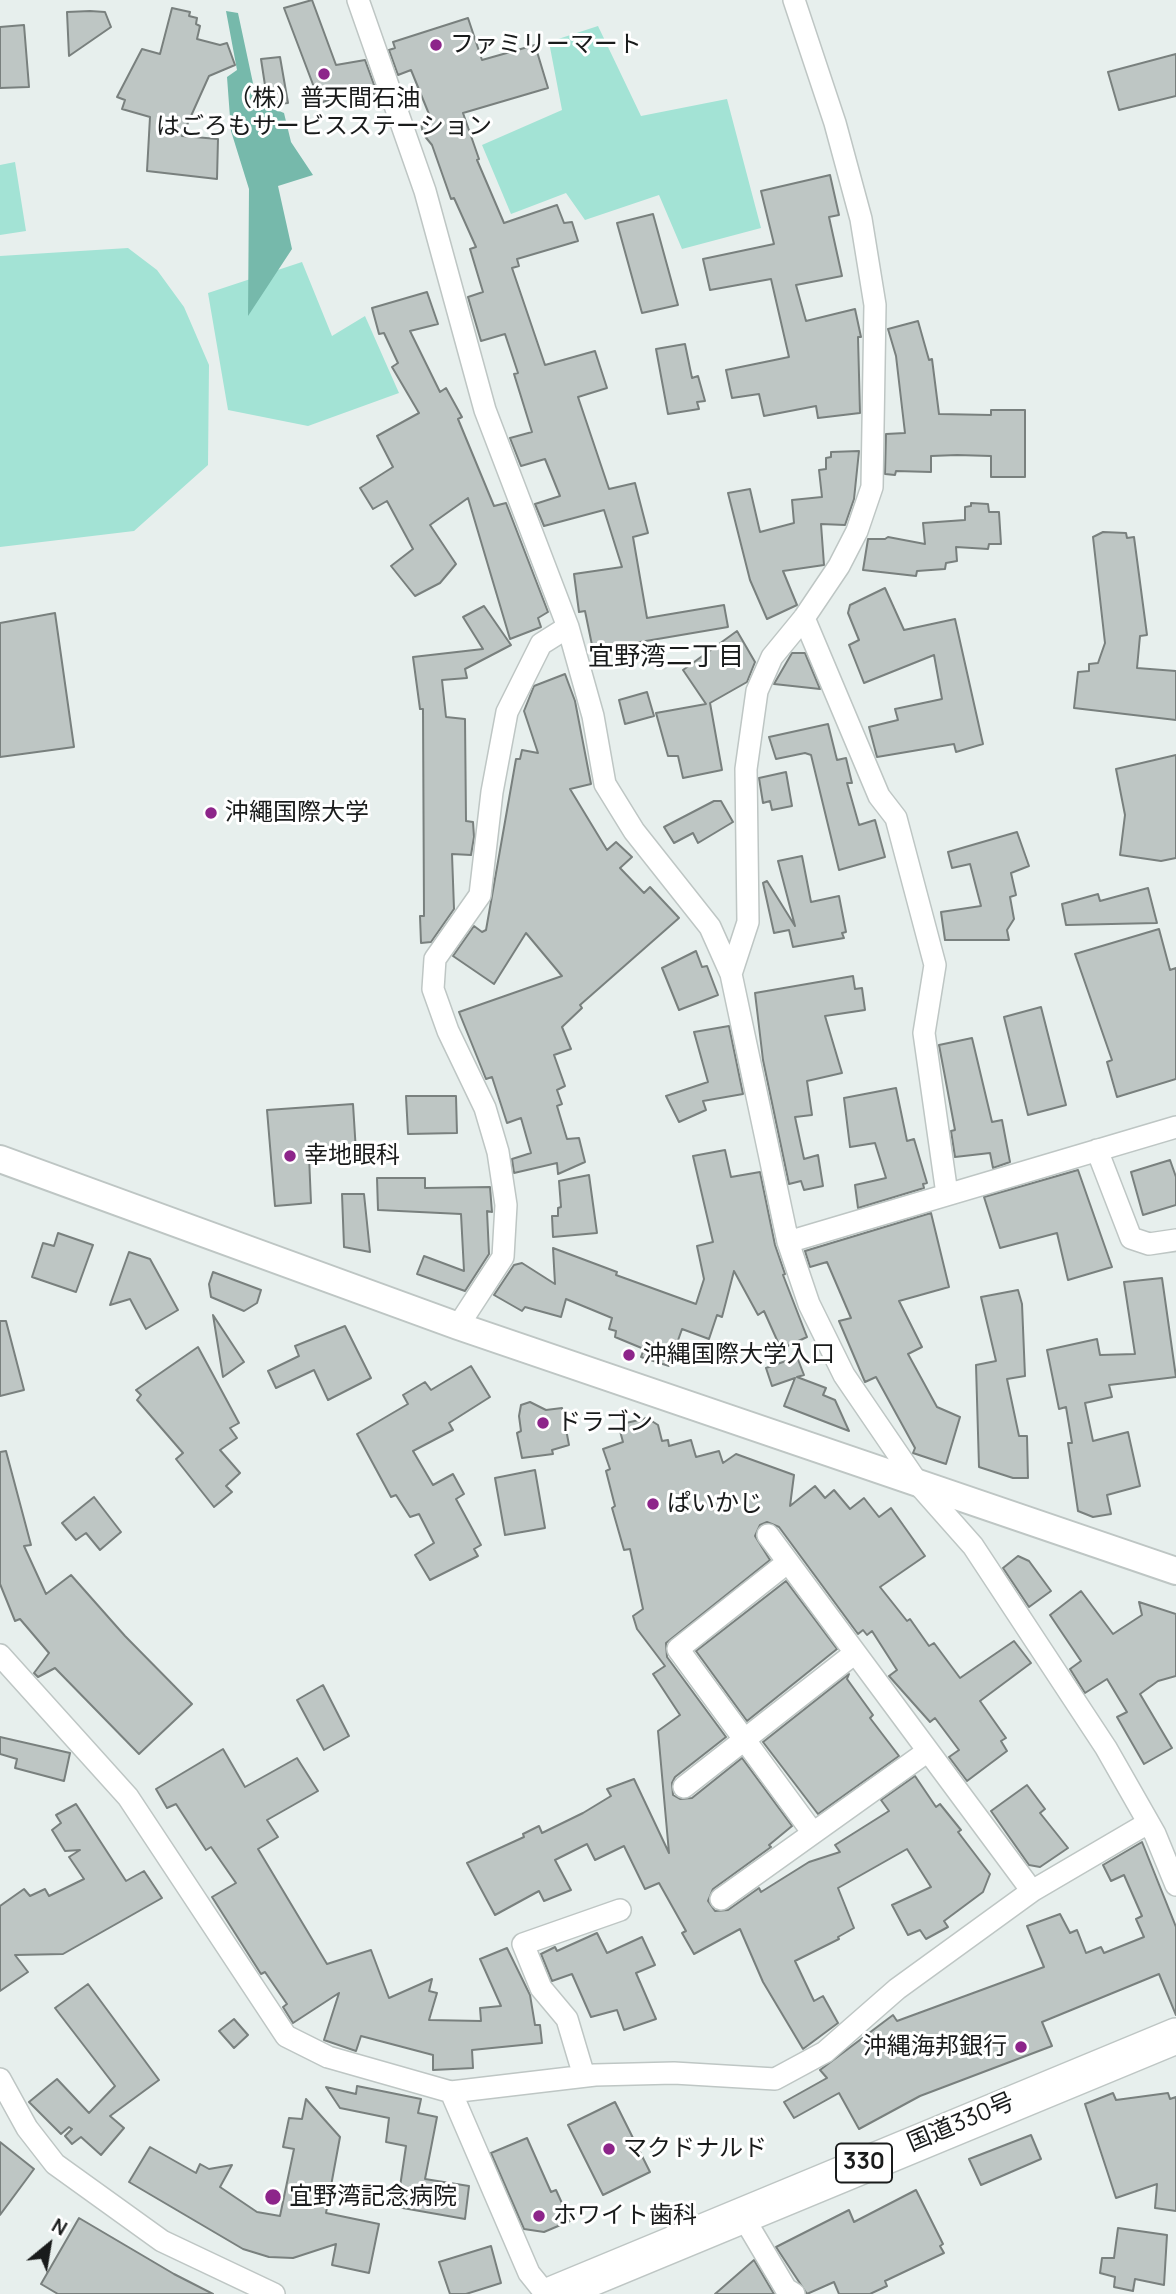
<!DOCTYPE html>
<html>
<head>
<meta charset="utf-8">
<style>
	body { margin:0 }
	#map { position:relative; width:1176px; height:2294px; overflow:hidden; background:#e7efed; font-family:Manrope,sans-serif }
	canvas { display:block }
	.north { position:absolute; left:14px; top:2210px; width:70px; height:70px; -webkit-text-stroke:5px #fff; paint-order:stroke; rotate:30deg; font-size:19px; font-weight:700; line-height:28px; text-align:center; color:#191b1b }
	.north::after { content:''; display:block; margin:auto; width:24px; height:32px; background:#191b1b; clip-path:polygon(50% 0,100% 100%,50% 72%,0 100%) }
</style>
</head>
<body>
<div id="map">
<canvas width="1176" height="2294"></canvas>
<div class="north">N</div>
</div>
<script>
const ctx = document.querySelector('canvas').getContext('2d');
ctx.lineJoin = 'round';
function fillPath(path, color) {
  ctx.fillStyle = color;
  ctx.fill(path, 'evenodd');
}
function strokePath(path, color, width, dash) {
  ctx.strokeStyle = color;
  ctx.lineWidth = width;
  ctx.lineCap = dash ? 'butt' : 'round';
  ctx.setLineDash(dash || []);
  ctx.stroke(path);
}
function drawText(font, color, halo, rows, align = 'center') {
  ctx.font = font + ' Manrope,"Noto Sans JP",sans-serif';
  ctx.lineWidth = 6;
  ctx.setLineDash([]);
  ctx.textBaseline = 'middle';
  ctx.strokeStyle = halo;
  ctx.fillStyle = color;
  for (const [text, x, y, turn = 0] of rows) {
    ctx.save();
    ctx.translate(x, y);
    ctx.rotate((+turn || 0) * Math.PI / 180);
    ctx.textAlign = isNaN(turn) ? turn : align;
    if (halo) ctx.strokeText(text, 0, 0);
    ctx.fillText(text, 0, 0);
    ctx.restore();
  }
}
fillPath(new Path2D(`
	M598 26 641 116 727 99 761 228 682 249 659 195 585 220 566 193 511 214 482 145 562 110 549 42Z
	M15 162 26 231 0 235V165Z
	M128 248 157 270 184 307 209 365 208 465 134 531 0 547V256Z
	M302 262 332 336 365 316 399 393 308 426 228 410 208 293Z`), '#a3e3d5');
fillPath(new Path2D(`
	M226 11 238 13 257 102 284 113 291 142 313 175 278 186 292 249 248 316 249 189 231 131 227 77 237 70Z`), '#76b9ab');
const building = new Path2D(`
	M312 0 336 65 365 60 377 93 359 96 356 90 320 103 284 8Z
	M172 8 190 12 189 16 197 18 196 24 200 26 197 39 220 45 227 43 235 65 209 76 182 136 218 139 217 179 147 171 150 117 122 109 125 100 117 97 142 49 160 54Z
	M90 11 105 12 111 27 69 56 67 12Z
	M468 18 482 60 535 45 548 88 463 113 479 159 477 160 504 223 557 205 564 223 572 222 578 241 517 259 519 266 512 268 545 365 595 351 607 388 578 397 609 489 635 483 648 533 633 537 647 618 724 605 728 627 593 650 585 611 579 612 574 574 622 567 604 510 544 526 535 504 560 496 545 459 521 466 510 438 532 432 514 374 518 373 505 334 481 341 468 297 483 292 470 249 476 247 454 198 451 199 432 145 423 134 421 123 431 119 411 70 398 75 389 50 395 48 393 42Z
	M24 25 29 87 0 88V27Z
	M1176 54V96L1119 110 1108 72Z
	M280 57 288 103 268 105 261 59Z
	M830 175 839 215 829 217 842 276 796 285 806 321 855 309 861 337H858L860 413 818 418 816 406 764 416 759 394 732 398 726 370 789 357 771 279 710 290 703 259 774 244 761 191Z
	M653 214 678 305 642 313 617 223Z
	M427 292 438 324 410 331 440 392 446 388 462 417 458 419 494 506 506 503 548 612 538 618 541 627 510 639 468 498 430 525 456 564 440 583 415 596 391 566 413 549 387 501 373 509 360 488 393 467 377 436 419 413 392 367 398 363 384 333 379 334 372 308Z
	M918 321 929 360 932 359 939 414 991 415V410H1025V477H991V456L957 455 931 456V472L896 471 895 475 885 474 886 434 905 433 896 356 888 329Z
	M685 344 692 378 698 376 705 401 697 402 699 409 668 414 656 349Z
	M859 451 854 499 845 525 821 524 824 565 783 571 797 605 767 619 750 580 728 493 750 489 760 532 794 523 792 500 822 497 819 470 826 469V458L831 457V452Z
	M971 503 988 504 989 512H999L1001 544H989L988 549 956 547 957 561 946 563 945 569 917 571 916 576 863 570 868 539H885L888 537 925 544 923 523 965 520V507L971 506Z
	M1103 532 1126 533 1127 538 1134 537 1147 635 1140 636 1137 668 1176 671V720L1074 708 1078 672 1089 671V664L1098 663 1105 643 1093 537Z
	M885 588 904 630 955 619 983 744 956 752 954 744 877 757 869 727 898 720 895 709 942 699 934 655 864 683 849 645 859 640 848 613 850 605Z
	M484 606 511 645 465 669 467 678 442 680 446 717 465 719 466 821 473 822 474 837 471 855 452 854 454 909 431 942 421 943 420 916H424L423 709H420L413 657 483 649 463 617Z
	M55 613 74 747 0 757V623Z
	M737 631 755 662 747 682 710 703 722 770 683 778 678 756H668L656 713 706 704 683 670Z
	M792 653H805L820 689 774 684Z
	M565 674 575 701 591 784 570 789 607 850 616 842 632 857 620 868 644 893 650 887 679 918 580 1005 582 1008 562 1027 571 1049 554 1055 565 1086 557 1090 562 1104 557 1106 567 1139 579 1138 585 1162 558 1174 557 1163 514 1173 512 1159 531 1153 521 1118 507 1123 492 1077 486 1079 459 1012 562 976 526 933 494 984 453 956 474 926 482 932 486 930 516 759H520L522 750 538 753 524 711 534 686Z
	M647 692 654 716 625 724 619 700Z
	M828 724 837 760 846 758 852 783H847L859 825 875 820 885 857 839 870 811 755 805 753 776 759 769 737Z
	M1176 755V858L1161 861 1120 855 1125 815 1116 769Z
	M786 772 792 806 772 810 770 801 763 803 759 778Z
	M714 801H721L733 822 698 843 693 833 674 843 664 827Z
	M1017 832 1029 866 1011 873 1016 895 1010 897 1014 919 1007 930 1009 940H945L941 912 981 906 970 864 952 868 948 852Z
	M802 856 811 902 839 896 846 932 842 933 844 938 793 947 789 930 774 933 763 883 767 881 795 926 778 861Z
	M1148 888 1157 923 1066 925 1062 904 1098 894 1100 901Z
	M1159 929 1170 970 1176 968V1079L1117 1097 1107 1062 1112 1060 1075 954Z
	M696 951 702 967 707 966 718 995 679 1010 662 968Z
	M853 976 855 989 862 988 865 1010 825 1016 842 1073 807 1081 812 1115 795 1117 804 1159 818 1155 823 1186 804 1190 801 1181 789 1184 763 1060 755 993Z
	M1041 1007 1066 1105 1028 1115 1004 1017Z
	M729 1026 743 1094 703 1101 706 1110 679 1122 666 1096 708 1082 694 1032Z
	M972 1038 992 1122 1002 1120 1010 1162 993 1168 990 1153 955 1157 951 1131 955 1130 939 1045Z
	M896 1088 907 1141 914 1139 927 1183 923 1184 924 1188 858 1208 855 1185 886 1178 875 1143 850 1147 844 1098Z
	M406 1096H456L457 1133 408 1134Z
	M353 1104 356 1152 309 1156 311 1203 275 1206 267 1110Z
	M725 1150 731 1177 760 1172 775 1245 785 1274 783 1275 807 1337 781 1349 764 1311 758 1315 734 1271 722 1317 717 1315 709 1339 682 1329 669 1366 641 1357 644 1349 615 1337 616 1331 609 1329 612 1318 566 1299 561 1317 525 1307 522 1311 494 1295 514 1265 522 1263 555 1284 553 1248 617 1272 616 1275 696 1304 704 1279 697 1246 713 1242 693 1156Z
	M1170 1160 1176 1177V1205L1143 1215 1131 1172Z
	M1078 1170 1112 1267 1068 1280 1057 1233 1000 1248 984 1197Z
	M589 1175 597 1233 553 1237 552 1216H558V1208L561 1207 559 1181Z
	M377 1178H425V1188L490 1187 492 1212 487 1211 489 1254 465 1291 417 1274 424 1256 464 1271 461 1214 378 1210Z
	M342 1194H364L370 1252 344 1247Z
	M931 1213 949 1287 899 1301 922 1347 908 1354 937 1407 960 1417 946 1464 913 1453 915 1448 876 1377 865 1382 839 1321 851 1318 827 1262 810 1267 805 1251Z
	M58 1233 93 1245 76 1292 32 1277 43 1243 54 1246Z
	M129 1252 150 1259 178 1310 146 1329 130 1299 110 1305Z
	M213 1272 261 1290 257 1303 244 1311 211 1297 209 1284Z
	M1162 1278 1176 1377 1109 1385 1112 1397 1085 1403 1093 1441 1128 1432 1140 1486 1107 1495 1111 1514 1093 1517 1078 1511 1068 1443H1072L1066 1407 1059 1409 1047 1350 1097 1339 1100 1355 1135 1354 1124 1282Z
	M1018 1290 1022 1304 1025 1376 1007 1379 1019 1436H1027L1028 1478H1013L979 1467 976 1365 996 1361 981 1297Z
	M213 1315 244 1362 223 1377Z
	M0 1321H6L24 1390 0 1396Z
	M345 1326 371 1378 328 1400 314 1370 276 1388 268 1371 299 1356 295 1346Z
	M198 1347 239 1423 230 1428 237 1438 220 1450 240 1473 226 1486 232 1492 214 1507 176 1459 183 1453 137 1400 141 1395 136 1390Z
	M797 1357 804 1375 797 1377 826 1388 823 1395 835 1400 849 1431 784 1406 795 1378 772 1386 766 1368Z
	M471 1366 490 1397 449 1423 453 1430 413 1451 433 1485 453 1474 464 1494 456 1499 481 1545 474 1549 478 1556 430 1580 415 1555 434 1543 419 1514 410 1517 396 1495 391 1497 357 1434 408 1404 403 1395 425 1382 431 1390Z
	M530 1402 546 1410 562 1408 569 1445 552 1450 553 1454 522 1458 517 1433 521 1431 519 1416 521 1405Z
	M647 1418 658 1425 662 1441 668 1440 669 1446 691 1440 696 1457 719 1451 723 1463 736 1454 794 1475 790 1506 815 1486 825 1498 834 1490 850 1509 864 1498 879 1517 891 1508 925 1556 880 1587 907 1621 910 1619 929 1646 934 1643 960 1678 1014 1641 1031 1663 980 1701 1006 1738 1001 1741 1007 1751 967 1781 949 1757 959 1750 935 1718 930 1722 889 1676 897 1670 872 1631 867 1635 863 1630 858 1634 779 1527 767 1522 760 1525 755 1536 770 1560 666 1643 667 1657 726 1737 675 1777 672 1783 673 1795 680 1799 692 1798 742 1758 792 1826 769 1845 771 1847 713 1889 708 1901 715 1911 728 1910 759 1888 761 1892 809 1862 840 1852 835 1845 889 1811 881 1800 915 1776 936 1807 940 1804 961 1830 958 1832 990 1874 983 1892 944 1921 948 1927 926 1939 920 1930 908 1935 892 1905 931 1887 907 1849 838 1888 854 1928 838 1937 839 1939 795 1961 814 2001 823 1996 838 2023 803 2049 763 1982 740 1929 694 1954 682 1933 686 1931 659 1883 645 1889 624 1846 595 1860 587 1844 555 1860 571 1890 544 1901 539 1891 495 1915 467 1863 524 1837 523 1834 539 1826 542 1833 583 1813 611 1796 607 1789 634 1779 669 1853 658 1731 680 1715 653 1674 665 1666 637 1629 633 1616 643 1609 630 1549 624 1550 612 1508 615 1506 606 1471 610 1469 603 1449 623 1442 620 1431 626 1428V1423Z
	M6 1451 31 1545 24 1546 46 1594 71 1575 125 1636 192 1704 139 1754 55 1668 38 1677 34 1673 49 1653 20 1619 15 1621 0 1584V1452Z
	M535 1470 545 1528 505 1535 495 1478Z
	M94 1497 121 1532 100 1550 86 1533 76 1540 62 1523Z
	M1018 1556 1029 1561 1051 1591 1029 1607 1003 1568Z
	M786 1581 837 1649 747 1721 696 1651Z
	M1081 1591 1113 1634 1142 1615 1139 1602 1176 1614V1676L1158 1681 1140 1694 1172 1748 1144 1764 1117 1717 1127 1712 1107 1679 1085 1693 1070 1669 1081 1661 1050 1615Z
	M849 1674 847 1679 873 1715 870 1718 899 1756 818 1814 763 1742Z
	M323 1685 349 1736 324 1750 297 1700Z
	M0 1737 70 1753 64 1781 15 1768 17 1759 0 1754Z
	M223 1749 245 1787 297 1758 318 1791 267 1820 278 1837 258 1849 327 1964 371 1950 389 1998 432 1979 429 1991 437 1993 429 2020 481 2021 480 2008 501 2006 480 1959 507 1948 530 1995 535 2025H540L542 2043 472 2050 473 2068 433 2070V2055L361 2036 356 2051 324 2040 339 1993 293 2023 283 2007 287 2004 265 1972 261 1974 212 1897 236 1883 211 1847 206 1850 176 1804 167 1808 156 1789Z
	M1027 1785 1045 1809 1040 1813 1068 1848 1040 1867 1029 1865 991 1811Z
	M76 1804 126 1881 144 1871 162 1898 63 1954 15 1955 28 1972 0 1991V1906L24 1889 30 1896 45 1889 49 1896 84 1879 69 1857 80 1850 65 1851 52 1830 61 1823 56 1815Z
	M1142 1842 1176 1927V2015L1159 1974 1042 2022 1052 2046 920 2096 859 2129 839 2093 794 2118 784 2102 827 2078 820 2070 893 2015 897 2021 1044 1967 1027 1926 1060 1914 1070 1933 1077 1930 1086 1953 1101 1947 1104 1953 1144 1937 1136 1919 1142 1916 1124 1875 1111 1881 1103 1865Z
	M597 1933 607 1953 642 1937 655 1965 636 1973 656 2019 624 2030 617 2010 591 2017 572 1974 552 1981 541 1954 555 1947 557 1951Z
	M88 1984 159 2080 110 2116 124 2128 101 2155 81 2137 72 2144 65 2136 72 2129 69 2127 61 2134 29 2102 57 2079 89 2113 115 2086 55 2008Z
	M234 2019 248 2035 234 2048 219 2031Z
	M357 2086 421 2099 418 2113 437 2117 425 2179 469 2186 465 2219 397 2207 406 2146 386 2142 389 2118 340 2108 326 2087 356 2094Z
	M1113 2093 1116 2100 1168 2093 1170 2099 1176 2097V2211L1155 2208 1157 2184 1116 2198 1085 2104Z
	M306 2099 340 2137 326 2213 379 2224 369 2273 332 2265 336 2244 293 2258 269 2257 243 2249 129 2182 150 2147 196 2173 200 2164 209 2169 232 2165 220 2187 257 2212 280 2216 294 2149 283 2147 289 2118 302 2119Z
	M615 2102 650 2172 603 2195 568 2125Z
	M1031 2135 1041 2159 981 2185 969 2159Z
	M527 2138 551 2192 556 2190 570 2221 544 2232 524 2229 491 2153Z
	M0 2142 34 2169 0 2215Z
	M916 2190 943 2244 940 2246 944 2253 885 2281 887 2286 870 2294H839L834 2282 807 2294 776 2247 849 2210 854 2222Z
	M79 2218 174 2274 213 2294H58L41 2284Z
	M1118 2228 1167 2235 1164 2285 1135 2279 1133 2291 1114 2287 1115 2277 1100 2273 1102 2258H1114Z
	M491 2246 501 2283 466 2294H450L439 2262Z
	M754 2260 774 2294H715Z`);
fillPath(building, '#bec6c4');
strokePath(building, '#79807e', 2);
const minor = new Path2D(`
	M358 0 425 191 485 410 568 627 593 716 605 784 634 831 710 927 731 974 788 1242 809 1304 844 1375 919 1485 973 1546 1106 1748 1155 1834 1176 1885
	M804 618 879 796 896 818 935 965 924 1033 947 1194
	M731 974 748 922 746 769 757 691 772 657 804 618 839 566 857 531 872 487 875 305 861 219 835 123 794 0
	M1097 1150 1131 1238 1149 1244 1176 1240
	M788 1242 1176 1127
	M458 1326 503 1257 506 1205 498 1152 485 1108 448 1031 433 989 435 959 480 895 492 792 507 712 541 644 568 627
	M768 1535 1032 1891
	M788 1562 678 1649 813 1833
	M0 1655 128 1797 286 2036 328 2057 451 2092 595 2075 674 2073 775 2079 825 2052 897 1989 1032 1891 1148 1823
	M684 1787 855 1653
	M721 1899 928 1751
	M584 2076 567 2019 541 1988 523 1944 620 1910
	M0 2079 27 2128 55 2164 162 2241 274 2294
	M451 2092 529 2273 546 2294
	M742 2215 786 2289 794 2294`);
const tertiary = new Path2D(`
	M0 1159 458 1326 1176 1571`);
const trunk = new Path2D(`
	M553 2294 1176 2036`);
strokePath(minor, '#bec6c4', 24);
strokePath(tertiary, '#bec6c4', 30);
strokePath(trunk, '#bec6c4', 38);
strokePath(minor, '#fff', 21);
strokePath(tertiary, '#fff', 26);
strokePath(trunk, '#fff', 35);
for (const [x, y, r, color] of [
	[436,45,7,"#8d258a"],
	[324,74,7,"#8d258a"],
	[211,813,7,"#8d258a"],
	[290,1156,7,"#8d258a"],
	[629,1355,7,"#8d258a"],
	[543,1423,7,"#8d258a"],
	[653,1504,7,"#8d258a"],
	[1021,2047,7,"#8d258a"],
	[609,2149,7,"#8d258a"],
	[273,2197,9,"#8d258a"],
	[539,2216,7,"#8d258a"]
]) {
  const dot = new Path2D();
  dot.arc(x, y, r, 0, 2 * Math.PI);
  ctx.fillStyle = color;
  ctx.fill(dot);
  strokePath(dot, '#fff', 2.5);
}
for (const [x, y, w] of [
	[864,2163,56]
]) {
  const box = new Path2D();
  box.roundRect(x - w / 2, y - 19.5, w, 39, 5);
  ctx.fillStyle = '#fff';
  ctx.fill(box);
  strokePath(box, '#191b1b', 2);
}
drawText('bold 23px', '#191b1b', null, [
	["330",864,2163]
]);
drawText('24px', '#191b1b', '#fff', [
	["ファミリーマート",450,45],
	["（株）普天間石油",324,99,"center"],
	["はごろもサービスステーション",324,127,"center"],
	["沖繩国際大学",225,813],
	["幸地眼科",304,1156],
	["沖縄国際大学入口",643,1355],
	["ドラゴン",557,1423],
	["ぱいかじ",667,1504],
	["沖縄海邦銀行",1007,2047,"right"],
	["マクドナルド",623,2149],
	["宜野湾記念病院",289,2197],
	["ホワイト歯科",553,2216]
], 'left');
drawText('24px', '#191b1b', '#fff', [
	["国道330号",961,2123,-23]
]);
drawText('26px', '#191b1b', '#fff', [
	["宜野湾二丁目",666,658]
]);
</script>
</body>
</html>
